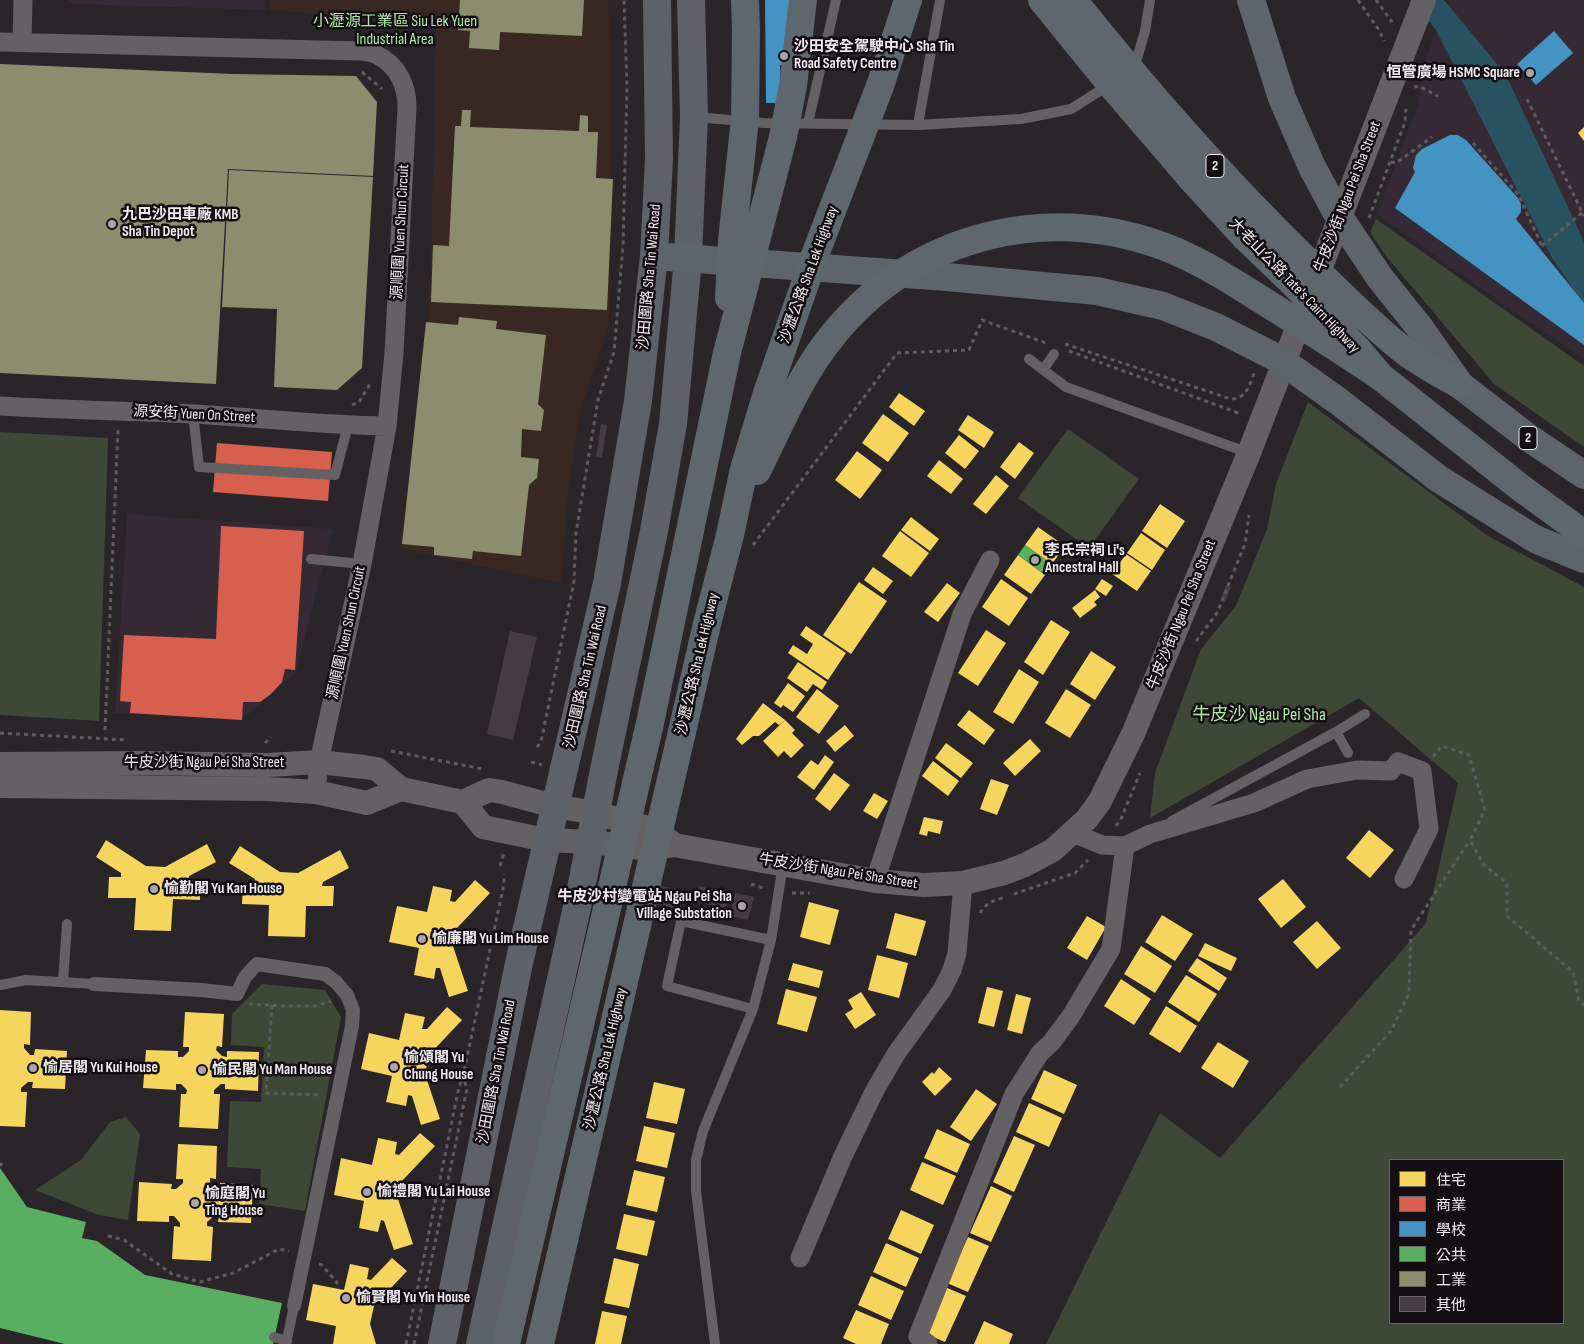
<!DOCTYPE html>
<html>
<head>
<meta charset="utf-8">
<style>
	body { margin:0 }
	#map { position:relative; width:1584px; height:1344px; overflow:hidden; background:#292529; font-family:"Sofia Sans Condensed","Noto Sans TC",sans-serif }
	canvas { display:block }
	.legend { position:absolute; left:1389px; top:1159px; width:175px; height:165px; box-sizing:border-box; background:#120e11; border:1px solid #6a666a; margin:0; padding:6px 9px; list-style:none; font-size:15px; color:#efeaef }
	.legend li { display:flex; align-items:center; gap:10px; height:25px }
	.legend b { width:25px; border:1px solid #6a666a }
</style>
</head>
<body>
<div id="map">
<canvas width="1584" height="1344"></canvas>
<ul class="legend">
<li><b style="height:14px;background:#f6d55c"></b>住宅</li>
<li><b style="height:14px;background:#d6604d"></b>商業</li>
<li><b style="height:14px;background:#4393c3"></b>學校</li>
<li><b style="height:14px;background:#5aae61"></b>公共</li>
<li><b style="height:14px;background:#8c8c6e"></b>工業</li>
<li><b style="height:14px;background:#433c43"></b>其他</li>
</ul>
</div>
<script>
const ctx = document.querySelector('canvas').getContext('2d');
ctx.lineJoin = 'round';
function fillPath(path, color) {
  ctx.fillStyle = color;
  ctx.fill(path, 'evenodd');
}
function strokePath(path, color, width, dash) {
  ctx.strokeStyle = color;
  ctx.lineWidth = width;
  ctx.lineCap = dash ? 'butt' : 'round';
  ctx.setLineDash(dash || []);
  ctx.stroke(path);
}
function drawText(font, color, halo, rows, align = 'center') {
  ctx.font = font + ' "Sofia Sans Condensed","Noto Sans TC",sans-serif';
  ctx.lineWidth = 5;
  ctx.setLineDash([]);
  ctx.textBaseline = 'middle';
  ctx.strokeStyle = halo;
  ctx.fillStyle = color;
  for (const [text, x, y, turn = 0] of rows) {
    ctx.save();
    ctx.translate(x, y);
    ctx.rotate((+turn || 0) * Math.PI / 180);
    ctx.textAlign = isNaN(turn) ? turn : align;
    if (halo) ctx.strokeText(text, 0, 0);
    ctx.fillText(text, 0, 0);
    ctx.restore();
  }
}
fillPath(new Path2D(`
	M68 0H265V10L73 4Z
	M1450 0H1584V358L1517 314 1377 214 1418 104 1421 70Z
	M127 514 333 529 296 672 242 720 115 713Z`), '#352934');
fillPath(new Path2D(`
	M270 0H608L611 54 609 324 581 408 568 491 561 583 400 549 430 308 436 23 269 10Z`), '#392822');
fillPath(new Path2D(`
	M1376 219 1584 366V447L1494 384 1386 256 1370 232Z
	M1308 402 1488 536 1584 587V1344H1046L1160 1113 1220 1158 1426 923 1458 783 1359 698 1150 818 1155 773 1201 649 1236 606 1267 529 1276 484ZM1390 1160H1563V1323H1390Z
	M1068 429 1139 479 1089 548 1018 498Z
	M0 432 108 438 99 721 0 715Z
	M262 984 325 990 341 1017 305 1211 259 1204 261 1169 227 1167 230 1101 261 1102 264 1047 231 1045 232 1014Z
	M126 1117 140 1134 128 1220 99 1215 35 1190 81 1160 110 1122Z`), '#3f4836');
fillPath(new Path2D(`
	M1414 0H1444L1506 75 1581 235 1584 243V305L1552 258 1437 32Z`), '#295261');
fillPath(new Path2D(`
	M1584 127V141L1578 133Z
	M899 393 925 411 914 426 889 407Z
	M883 414 909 433 888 462 862 443Z
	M968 415 994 432 984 448 958 430Z
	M959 435 979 451 965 469 945 453Z
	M1019 442 1034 453 1015 479 1000 467Z
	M857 451 882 470 860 499 835 480Z
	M939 460 963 479 951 494 927 476Z
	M996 475 1009 486 986 514 973 504Z
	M1160 504 1185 521 1167 548 1142 531Z
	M911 517 939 539 930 551 901 530Z
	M1038 527 1065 546 1052 564 1025 545Z
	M900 531 929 553 911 577 882 556Z
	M1141 533 1165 550 1152 570 1127 553Z
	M1126 554 1151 571 1137 591 1112 574Z
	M1018 555 1045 575 1031 594 1004 575Z
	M873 567 893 581 883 594 864 580Z
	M1001 579 1028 598 1009 626 982 607Z
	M1102 579 1113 586 1106 596 1095 589Z
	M859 582 887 601 851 654 823 635Z
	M947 583 960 593 938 622 924 612Z
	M1095 590 1100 597 1094 602 1097 605 1080 618 1072 608Z
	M1051 620 1070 632 1043 675 1024 662Z
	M806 626 846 653 828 680 788 653 793 645 807 654 813 644 800 635Z
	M986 630 1006 643 978 686 958 673Z
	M1091 651 1116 667 1095 700 1070 684Z
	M798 662 827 682 822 690 813 684 807 692 787 678Z
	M1019 669 1039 682 1013 724 993 712Z
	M788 683 805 696 793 712 783 705 781 708 774 703Z
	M817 689 839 706 819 734 796 717Z
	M1066 689 1091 705 1070 738 1045 723Z
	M763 703 785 720 779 725 775 722 759 736H753L742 745 736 739Z
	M969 710 995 730 984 745 957 725Z
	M785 720 795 730 792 733 804 745 791 758 784 751 778 757 763 741Z
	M845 725 854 736 835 752 826 741Z
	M1030 739 1041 751 1015 776 1003 763Z
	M946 743 973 763 961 778 935 758Z
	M825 755 834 762 814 790 797 777 811 760 818 765Z
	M933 761 959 781 948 796 922 776Z
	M834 773 850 785 830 811 815 799Z
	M991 779 1009 785 997 815 980 809Z
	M874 793 888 801 877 819 863 811Z
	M924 817 943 821 940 834 928 831 927 836 919 834Z
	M1369 830 1394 850 1370 878 1346 858Z
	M106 840 146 866 165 867 207 844 216 862 189 876V880H200V900L173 899 171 931 134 930 136 898H108L109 877H121V873L96 857Z
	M240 846 280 872 298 873 340 850 349 868 323 882 322 886H334L333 906H306L305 937 268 936 269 905 242 904 243 884H254L255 879 229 863Z
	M1283 879 1306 907 1281 928 1258 899Z
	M475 880 490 893 457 928 453 946 468 991 449 997 440 968H436L434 979 414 975 419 948 389 942 397 906 427 912 433 886 452 890 450 901 455 902Z
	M809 902 839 910 830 945 800 937Z
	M895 913 926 921 916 956 886 948Z
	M1162 915 1193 934 1175 961 1145 942Z
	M1087 916 1106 927 1087 960 1067 948Z
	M1317 921 1341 948 1317 969 1293 942Z
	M1205 943 1237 958 1231 971 1198 956Z
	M1141 946 1172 966 1155 993 1124 974Z
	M877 955 908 963 899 998 868 990Z
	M1197 958 1227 978 1219 991 1188 971Z
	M793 963 823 971 819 988 788 980Z
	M1186 975 1217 994 1199 1022 1168 1002Z
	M1121 979 1151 999 1134 1025 1104 1006Z
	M987 987 1003 991 994 1027 978 1023Z
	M786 989 817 997 807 1032 777 1024Z
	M861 992 876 1015 855 1029 845 1014 853 1009 848 1000Z
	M1016 994 1031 998 1022 1034 1007 1030Z
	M1166 1006 1197 1026 1180 1053 1149 1034Z
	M447 1007 462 1020 429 1055 425 1074 440 1119 421 1125 412 1096 408 1095 406 1106 386 1102 392 1076 361 1069 369 1033 399 1040 405 1013 425 1017 422 1029H427Z
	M0 1010 31 1012 30 1045 24 1044V1048L30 1055H34L35 1049 67 1051 65 1089 32 1088 33 1082H28L21 1088V1092H27L25 1127 0 1126Z
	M185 1012 224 1014 222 1047 217 1046 216 1050 222 1056 227 1057V1051L259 1052 258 1091 225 1089V1084H221L214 1090V1094H220L218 1129 179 1127 181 1094H186L187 1090 181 1084H176V1090L143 1088 146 1050 178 1051V1057H183L189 1051V1047H183Z
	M1218 1042 1249 1061 1233 1088 1201 1068Z
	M939 1067 952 1079 935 1096 922 1082 932 1072 934 1074Z
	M1044 1070 1077 1085 1064 1114 1031 1099Z
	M654 1082 685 1089 677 1124 646 1118Z
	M976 1089 997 1104 971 1141 950 1127Z
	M1029 1103 1062 1118 1049 1147 1016 1132Z
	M644 1126 675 1133 667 1168 636 1161Z
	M937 1129 970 1144 957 1173 924 1158Z
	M420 1133 435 1146 402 1181 398 1199 413 1244 394 1250 384 1221 381 1220 378 1232 359 1228 364 1201 334 1195 341 1158 372 1165 378 1138 397 1142 395 1154 399 1155Z
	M1014 1136 1035 1145 1014 1192 993 1182Z
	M178 1144 217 1146 216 1179 210 1178V1183L215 1189H220V1183L253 1185 251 1223 218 1222 219 1216H214L207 1222V1226L213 1227 211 1261 172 1259 174 1226 180 1227V1223L174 1216H169V1222L137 1221 139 1182 172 1184 171 1189H176L183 1183V1179H176Z
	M922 1162 956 1176 943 1205 910 1190Z
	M634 1170 665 1177 657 1212 626 1205Z
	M991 1186 1012 1196 991 1242 970 1233Z
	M901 1210 934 1225 921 1254 888 1239Z
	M624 1214 655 1221 647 1256 616 1249Z
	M968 1237 989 1246 968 1292 947 1283Z
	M886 1243 919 1258 906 1287 873 1272Z
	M392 1258 407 1271 374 1306 370 1324 376 1344H333L336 1326 306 1320 313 1284 344 1290 350 1264 369 1268 367 1279 371 1280Z
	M614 1258 639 1264 629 1308 604 1303Z
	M871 1276 904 1291 891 1320 858 1305Z
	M945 1287 966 1296 945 1342 924 1333Z
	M856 1310 889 1324 881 1344H856L843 1338Z
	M602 1311 627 1316 621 1344H595Z
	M984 1321 1013 1334 1009 1344H974Z`), '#f6d55c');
fillPath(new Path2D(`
	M217 443 332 452 328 501 213 492Z
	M221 526 304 531 295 670 285 669 282 682 271 694 260 702H243L242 720 130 713 131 702 120 701 124 635 216 639Z`), '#d6604d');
fillPath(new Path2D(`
	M765 0H789L802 66 780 65 781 89 794 103H766Z
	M1554 31 1573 53 1536 85 1517 64Z
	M1450 135H1458L1466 140 1518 198 1521 204V212L1516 219 1584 303V345L1395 208 1415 172 1413 168 1416 155 1422 149Z`), '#4393c3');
fillPath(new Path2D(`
	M1025 545 1052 564 1045 575 1018 555Z
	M0 1168 27 1207 86 1222 82 1238 97 1241 145 1275 282 1303 273 1344H65L0 1328Z`), '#5aae61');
fillPath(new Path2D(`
	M460 0H584L582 36 500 32 499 50 469 48 470 31 458 30Z
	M0 64 233 74 356 76 377 102 373 176 228 169 216 384 0 373Z
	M462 110H471L470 127 579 131 580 115 588 116V132H598L596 178 613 179 607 310 431 302 433 245 449 246 455 126H461Z
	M229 170 373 177 362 368 337 390 274 387 277 309 222 307Z
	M459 317 497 321 496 329 546 335 538 404 544 410 541 431 522 429 521 457 539 459 537 478 529 485 521 556 473 551 472 559 434 555V547L402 544 426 322 458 325Z`), '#8c8c6e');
fillPath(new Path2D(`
	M601 424 607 425 602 458 596 457Z
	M1226 585 1231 587 1225 602 1220 601Z
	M510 631 537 637 513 740 487 734Z
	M661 886 677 889 674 908 657 905Z
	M699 886 729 893 726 908 696 902Z
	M735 893 754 897 748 920 730 916Z`), '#433c43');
strokePath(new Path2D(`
	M1358 0 1379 30 1384 41
	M1376 0 1392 22
	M362 72 382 89
	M1414 87 1419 86 1438 96
	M1527 99 1584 216
	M1473 143 1518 194 1542 246 1539 248
	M1391 162 1396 163 1432 137
	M1369 218 1405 122 1406 109
	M1542 246 1584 211
	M1065 344 1231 399C1246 399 1250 385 1254 373
	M1069 351 1241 414
	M352 405 359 402 370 384
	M753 545 897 353 969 350 982 320 1046 343
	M1196 641 1217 613 1245 544 1249 515
	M105 730 118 429
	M0 733 127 740
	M265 743 271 737
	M537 747 541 742 574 581 576 533 598 400 614 352 623 246 627 87 624 0
	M391 751 483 769
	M1433 757 1442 746 1469 755 1485 810 1470 840 1484 865 1507 883V916L1573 972 1579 1001 1584 1005
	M531 762 542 765
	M1116 826 1121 819 1140 773
	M500 866 504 853
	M751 884 766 889
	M792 893H810
	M1014 894 1075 873 1088 860
	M980 913C985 904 993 900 1003 898
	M249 1004 287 1006H316L331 1001
	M272 1005 266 1093 322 1095
	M1340 1087 1391 1031 1409 993 1411 930 1470 840
	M0 1166 2 1163
	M108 1236 124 1240 172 1274 200 1282 233 1273 279 1249 289 1251
	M319 1264 322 1265 338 1284
	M406 1344 459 1087 463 1076 504 884V874
	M414 1344 467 1089 463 1077`), '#5f5c5f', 3, [4, 4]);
strokePath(new Path2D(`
	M1130 67 1136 62 1145 31 1150 0
	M695 117 764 123 918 125 1021 119 1071 109 1109 85
	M808 123 836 0
	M918 125 940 0
	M1029 359 1066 387 1249 453
	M1043 370 1054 354
	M193 414 199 467 335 475 348 425
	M311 559 362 564
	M1336 732 1348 753
	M1172 821 1336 732 1365 714
	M63 982 67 924
	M0 985 26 980 94 984
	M753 1009 667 986 681 921 771 940
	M274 1337 287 1341
	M286 1344 294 1306
	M715 1344 696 1191V1160L703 1131 753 1009 771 940 783 865`), '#646164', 10);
strokePath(new Path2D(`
	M94 984 201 990 237 994 245 977 257 964 325 974 336 982 347 995 353 1010 352 1026 294 1306`), '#646164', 14);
strokePath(new Path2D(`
	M0 42 361 51C366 52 373 52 377 55 398 65 407 86 407 107L394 353 387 426 362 564 319 762 316 792
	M22 42 23 0
	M0 406C65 410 129 411 194 414 258 418 323 425 387 426
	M1073 833 1102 845 1125 846 1150 834 1254 803 1307 779 1357 770 1391 771 1398 762 1422 771 1429 829 1404 879
	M875 881 962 614 990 560
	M800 1258 843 1156 875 1090 896 1054 942 990 952 970 957 953 963 883
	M928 1344 918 1336 1014 1094 1040 1053 1051 1043 1071 1016 1111 949 1125 846`), '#646164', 19);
strokePath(new Path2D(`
	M0 764 143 763 268 765 319 762 364 767 377 769 401 789 463 802 489 790 502 792 554 806 596 813 655 830 672 843
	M0 786 267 789 316 792 367 803 401 789
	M463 802 483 827 546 840 590 842 650 849 674 845 875 881 924 885 963 883 1004 873 1025 865 1053 850 1087 819 1100 801 1133 734 1249 453 1424 0`), '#646164', 24);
strokePath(new Path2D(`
	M442 1344 519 963 607 583 638 401 654 256 659 159 657 0
	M480 1344 581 889 605 765 654 531 673 424 688 258 694 117 691 0`), '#5e6167', 28);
strokePath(new Path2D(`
	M1251 0 1282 98 1312 167 1338 215 1380 278 1420 328 1460 385 1529 438 1584 475
	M654 256 947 277 1097 291 1163 306 1216 327 1279 359 1338 401 1439 479 1535 539 1584 559`), '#5e646a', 28);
strokePath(new Path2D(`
	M1042 0 1112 86 1190 177 1246 238 1295 285 1358 350 1381 377 1521 488 1584 534
	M1073 0C1145 90 1222 178 1305 259 1337 290 1368 322 1402 349 1419 363 1441 374 1460 385
	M729 298 732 240 745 119 746 30 745 0
	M757 471C780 425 800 375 833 335 915 233 1054 200 1175 251 1210 266 1241 287 1273 307 1309 330 1345 353 1381 377
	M506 1344 650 723 727 353 783 137 793 86 803 0
	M540 1344 707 624 730 535 744 469 767 393 815 255 880 86 908 0`), '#5e666e', 28);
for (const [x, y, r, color] of [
	[784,56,5,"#aaa5aa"],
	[1530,73,5,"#aaa5aa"],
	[112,224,5,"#aaa5aa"],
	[1035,560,5,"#aaa5aa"],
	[154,889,5,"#aaa5aa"],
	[742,906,5,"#aaa5aa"],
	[422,939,5,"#aaa5aa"],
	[394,1067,5,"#aaa5aa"],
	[33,1068,5,"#aaa5aa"],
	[202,1070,5,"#aaa5aa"],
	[367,1192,5,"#aaa5aa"],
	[195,1203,5,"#aaa5aa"],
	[346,1298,5,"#aaa5aa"]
]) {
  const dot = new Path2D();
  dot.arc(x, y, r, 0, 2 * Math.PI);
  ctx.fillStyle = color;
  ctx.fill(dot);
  strokePath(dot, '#120e11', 2);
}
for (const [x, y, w] of [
	[1215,166,18],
	[1528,438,18]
]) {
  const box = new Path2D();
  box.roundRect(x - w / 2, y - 11.5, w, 23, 4);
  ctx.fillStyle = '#120e11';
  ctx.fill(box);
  strokePath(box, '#efeaef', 1);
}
drawText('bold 14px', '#efeaef', null, [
	["2",1215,166],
	["2",1528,438]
]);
drawText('bold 15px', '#efeaef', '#120e11', [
	["沙田安全駕駛中心 Sha Tin",794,47],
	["Road Safety Centre",794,64],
	["恒管廣場 HSMC Square",1520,73,"right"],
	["九巴沙田車廠 KMB",122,215],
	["Sha Tin Depot",122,232],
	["李氏宗祠 Li's",1045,551],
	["Ancestral Hall",1045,568],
	["愉勤閣 Yu Kan House",164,889],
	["牛皮沙村變電站 Ngau Pei Sha",732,897,"right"],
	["Village Substation",732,914,"right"],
	["愉廉閣 Yu Lim House",432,939],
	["愉頌閣 Yu",404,1058],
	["Chung House",404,1075],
	["愉居閣 Yu Kui House",43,1068],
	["愉民閣 Yu Man House",212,1070],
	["愉禮閣 Yu Lai House",377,1192],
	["愉庭閣 Yu",205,1194],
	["Ting House",205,1211],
	["愉賢閣 Yu Yin House",356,1298]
], 'left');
drawText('15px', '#efeaef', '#120e11', [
	["牛皮沙街 Ngau Pei Sha Street",1348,197,-69],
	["源順圍 Yuen Shun Circuit",401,232,-87],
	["沙瀝公路 Sha Lek Highway",809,275,-70],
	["沙田圍路 Sha Tin Wai Road",650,277,-85],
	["大老山公路 Tate's Cairn Highway",1294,286,46],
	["源安街 Yuen On Street",194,415,3],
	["牛皮沙街 Ngau Pei Sha Street",1182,615,-68],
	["源順圍 Yuen Shun Circuit",347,633,-78],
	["沙瀝公路 Sha Lek Highway",698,664,-77],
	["沙田圍路 Sha Tin Wai Road",586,677,-77],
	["牛皮沙街 Ngau Pei Sha Street",204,763],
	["牛皮沙街 Ngau Pei Sha Street",838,872,9],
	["沙瀝公路 Sha Lek Highway",606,1059,-77],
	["沙田圍路 Sha Tin Wai Road",497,1072,-79]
]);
drawText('16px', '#b1e6a7', '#120e11', [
	["小瀝源工業區 Siu Lek Yuen",395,22],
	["Industrial Area",395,40]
]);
drawText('18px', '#b1e6a7', '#120e11', [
	["牛皮沙 Ngau Pei Sha",1259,715]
]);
</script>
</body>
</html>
